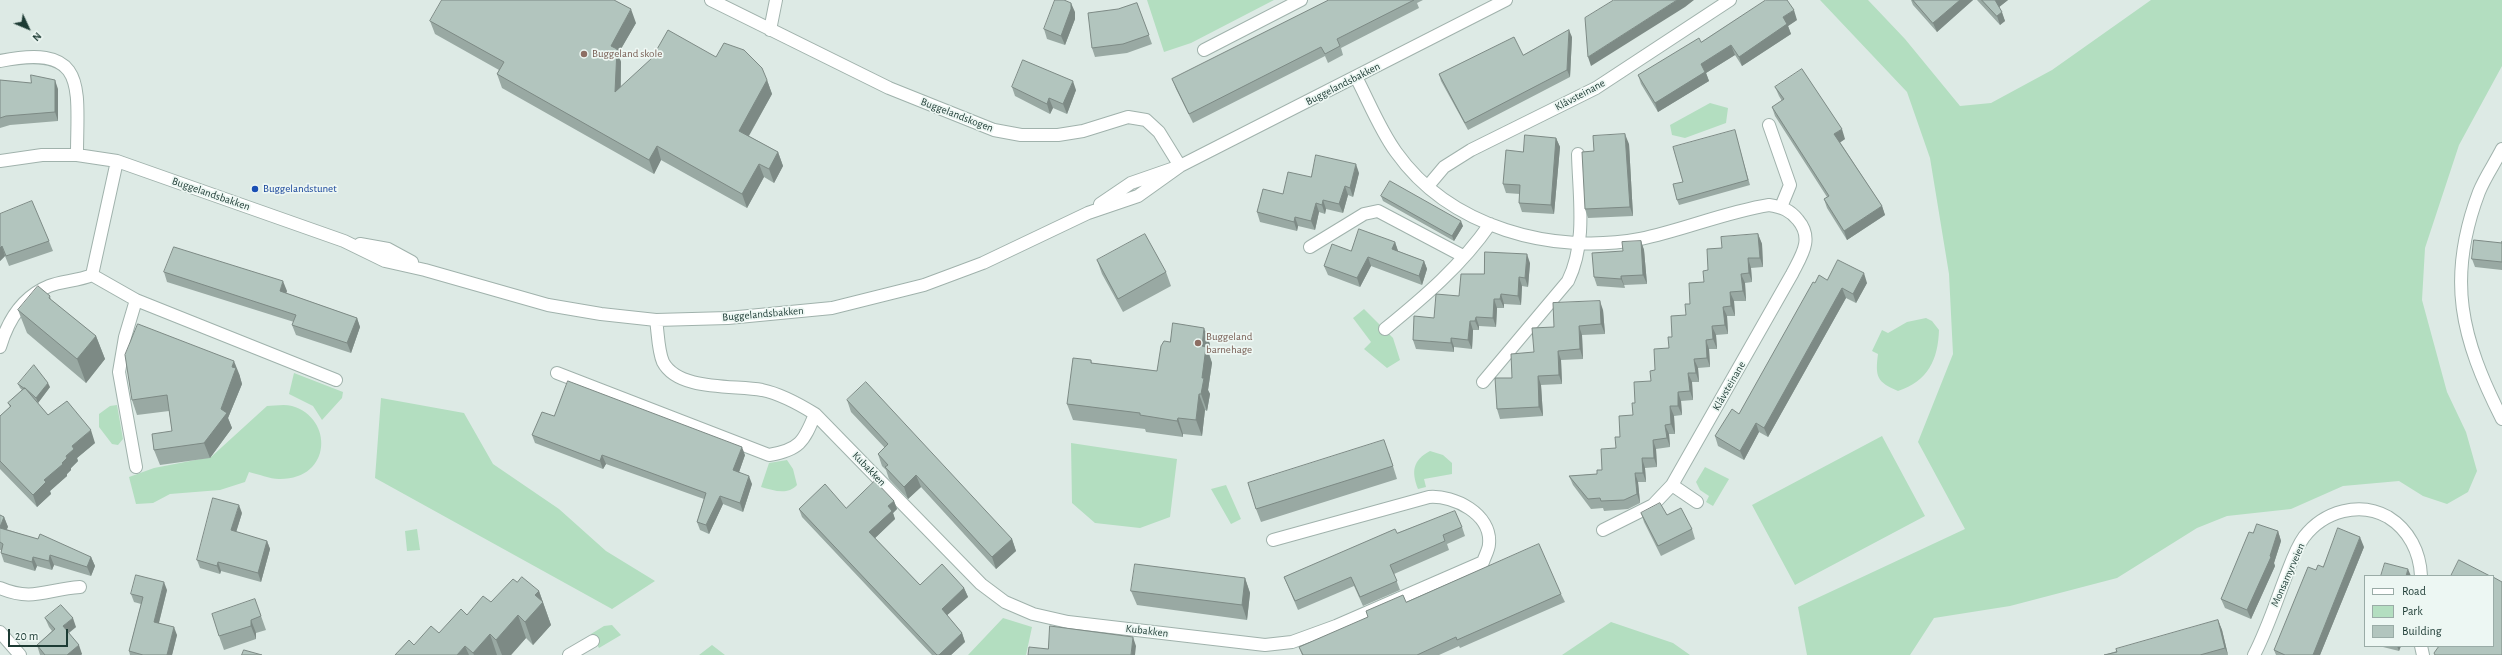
<!DOCTYPE html>
<html>
<head>
<meta charset="utf-8">
<style>
	body { margin:0 }
	#map { position:relative; width:2502px; height:655px; overflow:hidden; background:#ddeae5; font-family:"Alegreya Sans",sans-serif }
	canvas { display:block }
	.legend { position:absolute; left:2364px; top:575px; width:130px; height:72px; box-sizing:border-box; background:#edf7f3; border:1px solid #9aaca7; margin:0; padding:5px 7px; list-style:none; font-size:12px; color:#1d3b34 }
	.legend li { display:flex; align-items:center; gap:8px; height:20px }
	.legend b { width:20px; border:1px solid #9aaca7 }
	.north { position:absolute; left:8px; top:8px; width:40px; height:40px; -webkit-text-stroke:3px #edf7f3; paint-order:stroke; rotate:134deg; font-size:11px; font-weight:700; line-height:16px; text-align:center; color:#1d3b34 }
	.north::after { content:''; display:block; margin:auto; width:14px; height:18px; background:#1d3b34; clip-path:polygon(50% 0,100% 100%,50% 72%,0 100%) }
	.scale { position:absolute; left:8px; top:629px; width:60px; height:18px; box-sizing:border-box; border:2px solid #1d3b34; border-top:0; padding-left:5px; font-size:12px; line-height:14px; white-space:nowrap; color:#1d3b34; -webkit-text-stroke:3px #edf7f3; paint-order:stroke }
</style>
</head>
<body>
<div id="map">
<canvas width="2502" height="655"></canvas>
<ul class="legend">
<li><b style="height:5px;background:#fff"></b>Road</li>
<li><b style="height:11px;background:#b3dec0"></b>Park</li>
<li><b style="height:11px;background:#b2c5be"></b>Building</li>
</ul>
<div class="north">N</div>
<div class="scale">20 m</div>
</div>
<script>
const ctx = document.querySelector('canvas').getContext('2d');
ctx.lineJoin = 'round';
function fillPath(path, color) {
  ctx.fillStyle = color;
  ctx.fill(path, 'evenodd');
}
function strokePath(path, color, width, dash) {
  ctx.strokeStyle = color;
  ctx.lineWidth = width;
  ctx.lineCap = dash ? 'butt' : 'round';
  ctx.setLineDash(dash || []);
  ctx.stroke(path);
}
function drawText(font, color, halo, rows, align = 'center') {
  ctx.font = font + ' "Alegreya Sans",sans-serif';
  ctx.lineWidth = 3.5;
  ctx.setLineDash([]);
  ctx.textBaseline = 'middle';
  ctx.strokeStyle = halo;
  ctx.fillStyle = color;
  for (const [text, x, y, turn = 0] of rows) {
    ctx.save();
    ctx.translate(x, y);
    ctx.rotate((+turn || 0) * Math.PI / 180);
    ctx.textAlign = isNaN(turn) ? turn : align;
    if (halo) ctx.strokeText(text, 0, 0);
    ctx.fillText(text, 0, 0);
    ctx.restore();
  }
}
fillPath(new Path2D(`
	M1147 0H1274L1191 43 1164 52Z
	M1820 0H1868L1905 39 1960 106 1991 103 2052 70 2151 0H2502V66L2459 145 2425 248 2422 300 2447 392 2466 432 2477 471 2468 492 2447 504 2423 496 2399 481 2343 486 2291 509 2227 516 2197 528 2117 578 2010 606 1934 618 1910 655H1807L1798 607 1965 529 1918 442 1953 354 1949 274 1930 158 1907 92Z
	M1710 103 1728 108 1726 123 1685 138 1672 135 1670 125Z
	M1364 309 1393 338 1400 360 1387 368 1364 349 1371 342 1353 318Z
	M1926 318 1932 321 1939 330C1938 360 1928 381 1898 391 1877 382 1875 377 1878 354L1872 351 1882 330 1888 333 1907 322Z
	M294 373 343 392 342 398 322 420 313 406 289 394Z
	M381 398 464 413 493 464 559 509 606 551 655 581 612 609 375 478Z
	M117 405 123 439 118 445 112 444 99 427V414L110 406Z
	M267 406C274 406 284 404 292 406 334 418 332 480 279 479 270 479 258 474 249 472L245 482 220 490 170 494 153 503 136 504 129 477 154 468 211 457Z
	M1882 436 1925 516 1795 585 1752 505Z
	M1071 443 1177 459 1170 517 1140 528 1095 523 1072 503Z
	M1430 451 1443 455 1452 463V474L1424 479 1426 487 1418 489C1411 471 1413 460 1430 451Z
	M787 460 793 469 797 485C787 496 773 490 761 487L769 463Z
	M1705 467 1729 479 1713 506 1706 502 1709 496 1700 490 1696 482Z
	M1226 485 1241 519 1231 524 1211 489Z
	M417 529 420 550 407 551 405 531Z
	M1003 618 1032 627 1026 655H968Z
	M1611 622 1673 643 1690 655H1562Z
	M612 625 621 635 599 648 591 634 604 626Z
	M712 645 725 655H699Z`), '#b3dec0');
const minor = new Path2D(`
	M711 0 889 88 994 130 1021 135H1058L1083 131 1128 117 1146 120 1159 132 1180 166
	M770 30 776 0
	M1204 50 1301 0
	M0 61C89 43 77 88 77 155
	M1356 77C1369 102 1380 130 1396 152 1450 228 1553 255 1640 239 1684 230 1725 212 1769 205 1782 207 1790 210 1798 220 1814 239 1801 256 1792 274L1672 485 1653 505 1603 530
	M1769 125 1790 185 1781 207
	M2502 149C2495 163 2485 177 2479 192 2446 279 2461 338 2502 419
	M0 161 42 155H77L117 161 344 241 385 261 425 270 548 305 601 314 656 320 728 318 832 308 924 285 983 263 1088 213 1138 196 1180 166
	M117 161 92 275 136 300 336 380
	M1428 186 1444 167 1471 150 1596 88 1730 0
	M1100 204 1131 183 1180 166 1506 0
	M360 244 388 249 412 262
	M1310 247 1364 214 1378 211 1463 256
	M136 300 125 337 119 372 136 467
	M656 320C658 332 658 351 663 362 678 391 734 385 762 390 781 394 799 404 815 414L981 584 1005 602 1033 614 1068 622 1265 645 1292 642 1336 626 1483 562C1485 556 1489 549 1489 544 1492 514 1454 495 1429 497L1273 540
	M1385 329C1423 298 1462 265 1490 224
	M0 347C8 320 22 297 49 286 62 281 78 281 92 275
	M557 373 769 455C799 450 804 442 815 414
	M1483 382 1568 281C1587 242 1579 197 1578 154
	M1672 485 1697 502
	M0 588C33 602 47 589 80 587
	M0 632 20 655
	M2421 646 2423 655
	M569 655 593 641
	M2254 655C2267 630 2276 602 2286 576 2291 563 2296 548 2304 537 2324 511 2360 501 2388 517 2409 530 2420 552 2421 576`);
strokePath(minor, '#a0b2ac', 14);
strokePath(minor, '#fff', 12);
fillPath(new Path2D(`
	M1329 0H1423L1417 3 1419 8 1341 48 1343 55 1328 63 1325 56 1193 123 1176 89 1172 79Z
	M1911 0H1973L1937 32 1913 5Z
	M1977 0H2008L1999 7 2005 21 2000 25Z
	M1137 3 1152 44 1127 53 1095 57 1092 48 1118 9Z
	M1075 12V19L1065 45 1047 39 1044 29Z
	M1797 20 1788 26 1791 34 1742 66 1735 55 1706 73 1709 81 1658 112 1641 84 1638 75 1701 42Z
	M430 21 636 23 618 54 621 62V87L716 57 767 80 772 94 749 136 778 152 783 166 774 183 764 177 747 208 661 160 654 174 502 88 497 74 499 70 435 34Z
	M1572 37 1570 77 1468 130 1441 81 1439 74 1523 55Z
	M0 80 58 89V121L10 125 0 128Z
	M1012 87 1076 90 1067 114 1053 108 1050 114 1015 96Z
	M1775 87 1845 139 1840 142 1882 206 1885 215 1847 240 1827 208 1824 199 1827 197 1775 116 1772 107 1782 101 1779 96Z
	M1736 135 1750 185 1679 205 1677 200 1683 182Z
	M1556 138 1560 147 1554 214 1522 212 1519 203 1520 194 1506 193 1503 184 1523 152Z
	M1629 144 1633 216 1588 218 1585 209 1594 151Z
	M1359 173 1353 197 1348 195 1343 213 1326 209 1325 214 1319 212 1315 230 1298 226 1297 231 1260 222 1257 212 1283 194 1311 177Z
	M1381 196 1463 226 1454 241 1383 201Z
	M0 214 49 241 53 251 9 266 5 256 0 261Z
	M1758 234 1762 244 1763 267 1751 268 1752 282 1745 283 1746 301H1734L1735 316H1727L1728 334 1716 335 1717 349H1709L1710 367 1698 368 1699 382H1692L1693 400 1681 401 1682 415 1674 416 1675 434H1669L1670 447 1656 449 1657 467 1645 468 1646 482H1638L1640 503 1628 509 1604 511 1603 508 1591 509 1573 485 1569 476 1597 474 1602 470 1616 448 1620 437 1633 415 1635 403 1651 381 1655 370 1669 348 1672 337 1686 315 1690 304 1704 282 1708 270 1722 248Z
	M1641 241 1644 250 1647 284 1624 285 1625 288 1597 286 1594 277Z
	M2502 241V270L2475 267 2472 259 2502 243Z
	M1395 242 1398 251 1424 261 1427 269 1422 285 1371 266 1360 287 1328 275 1324 266 1351 251Z
	M1097 260 1166 272 1171 286 1123 312 1102 274Z
	M1530 263 1528 287 1522 286 1521 305 1504 304V308H1497L1496 327 1479 326V330H1473L1472 349 1454 347V352L1416 349 1413 340 1434 318 1484 274Z
	M164 272 287 291 286 293 357 318 360 327 351 353 296 335 292 325 294 322 167 282Z
	M1827 280 1867 283 1856 303 1846 298 1768 437 1759 432 1744 460 1718 446 1715 436 1739 414 1815 283Z
	M50 296 51 300 96 336 105 359 86 383 27 333 18 310Z
	M1603 310 1605 334 1582 335 1583 359 1561 360 1562 384 1541 385 1543 416 1500 419 1497 409 1512 378 1534 352 1554 327Z
	M1170 342 1210 344 1209 354 1212 363 1208 390 1210 394 1207 411 1205 410 1202 436 1183 434V437L1146 432 1145 429 1073 420 1067 404 1091 360 1092 363 1157 371Z
	M240 376V377L242 384 228 418 232 428 210 458 160 465 154 450 172 431 169 411 137 415 132 400Z
	M18 384 50 387 38 403 36 401 48 415 95 443 77 458 78 461 71 468V470L67 474V476L50 491 51 494 37 507 0 469V416L10 407 8 403 22 390 20 388Z
	M847 400 1012 539 1016 551 996 569 921 487 908 499 889 479 886 470 882 466 878 454 885 448 851 412Z
	M554 416 745 455 739 472 752 484 743 512 723 504 709 534 700 530 697 522 704 499 606 464 603 469 535 443 532 435Z
	M1389 453 1397 479 1261 522 1256 509Z
	M894 501 897 509 893 513 895 519 875 538 920 585 964 588 968 597 947 615 962 633 965 642 951 655H932L802 517 799 509 846 508Z
	M242 513 236 532 267 541 270 549 261 582 221 571 220 574 200 568 197 560Z
	M1641 513 1667 515 1692 529 1695 539 1661 556 1644 522Z
	M0 515 4 517 8 527 6 529 91 557 95 566 91 576 54 565 52 570 37 566 35 571 4 562 1 553V550H0Z
	M1462 527 1465 536 1447 544 1449 550 1394 574 1400 590 1363 606 1354 586 1298 610 1284 577 1397 533Z
	M2278 531 2281 541 2274 563 2275 566 2251 619 2225 608 2221 599 2253 533Z
	M2364 547 2320 655H2276L2274 650 2316 570Z
	M1245 578 1250 593 1247 620 1137 605 1131 591Z
	M517 582 539 591 551 625 533 645 526 638 511 655H395L439 633 467 615 491 602Z
	M167 590 159 623 177 635 172 655H130L129 651 141 604 134 602 131 594Z
	M1561 594 1565 602 1460 648 1459 646 1439 655H1302L1299 647 1406 602Z
	M260 613 266 630 256 633V639L224 650 219 636Z
	M45 618 76 627 69 633 82 654 81 655H40L37 645 52 631 49 627Z
	M2218 620 2222 630 2228 655H2104Z
	M2379 646H2401L2399 651Z`), '#99a9a3');
fillPath(new Path2D(`
	M1677 0H1694L1685 7 1591 66 1588 57Z
	M1960 0H1973L1937 32 1933 23Z
	M1995 0H2008L1998 8Z
	M1071 3 1075 12V19L1065 45 1061 36Z
	M631 9 636 23 618 54 621 62 620 106 615 92 611 46Z
	M1794 10 1797 20 1788 26 1791 34 1742 66 1739 57 1783 17Z
	M2002 12 2005 21 2000 25 1997 16Z
	M1569 30 1572 37 1570 77 1567 70Z
	M1731 45 1735 55 1706 73 1709 81 1658 112 1655 103 1701 64Z
	M55 80 58 89V121L55 112Z
	M767 80 772 94 744 144 739 131Z
	M1073 81 1076 90 1067 114 1063 104Z
	M1049 98 1053 108 1050 114 1047 104Z
	M1842 129 1845 139 1838 144 1834 134Z
	M1625 134 1629 144 1633 216 1630 207Z
	M1556 138 1560 147 1554 214 1551 205Z
	M657 146 661 160 654 174 649 160Z
	M778 152 783 166 774 183 769 169Z
	M759 164 764 177 747 208 742 194Z
	M1356 164 1359 173 1353 197 1350 188Z
	M1345 186 1348 195 1343 213 1339 204Z
	M1323 200 1326 209 1325 214 1322 205Z
	M1316 203 1319 212 1315 230 1311 221Z
	M1882 206 1885 215 1847 240 1844 231Z
	M1295 217 1298 226 1297 231 1294 222Z
	M1461 221 1463 226 1454 241 1452 236Z
	M1758 234 1762 244 1763 267 1760 258Z
	M1641 241 1644 250 1647 284 1643 275Z
	M1395 242 1398 251 1395 258 1392 249Z
	M2 246 5 256 0 261V248Z
	M1527 254 1530 263 1528 287 1525 278Z
	M1368 257 1371 266 1360 287 1357 278Z
	M1748 258 1751 268 1752 282 1749 273Z
	M1424 261 1427 269 1422 285 1419 276Z
	M1864 273 1867 283 1856 303 1853 294Z
	M1741 274 1745 283 1746 301 1743 291Z
	M1621 276 1625 288 1621 279Z
	M1519 277 1522 286 1521 305 1518 296Z
	M283 281 287 291 283 301 280 291Z
	M1842 288 1846 298 1768 437 1764 428Z
	M1730 292 1734 301 1735 316 1731 306Z
	M1501 294 1504 304V308L1500 299Z
	M1494 299 1497 308 1496 327 1493 318Z
	M1600 301 1603 310 1605 334 1601 324Z
	M1723 307 1727 316 1728 334 1725 325Z
	M1476 317 1479 326V330L1475 321Z
	M357 318 360 327 351 353 347 343Z
	M1470 321 1473 330 1472 349 1468 340Z
	M1579 326 1582 335 1583 359 1580 349Z
	M1712 326 1716 335 1717 349 1713 339Z
	M1204 328 1210 344 1209 354 1212 363 1208 390 1210 394 1207 411 1201 394 1202 346Z
	M96 336 105 359 86 383 77 359Z
	M1451 338 1454 347V352L1451 343Z
	M1706 340 1709 349 1710 367 1707 358Z
	M1558 351 1561 360 1562 384 1559 375Z
	M1694 359 1698 368 1699 382 1696 373Z
	M234 361 240 376V377L242 384 228 418 232 428 210 458 204 443 221 409 232 367Z
	M1688 373 1692 382 1693 400 1690 391Z
	M1538 376 1541 385 1543 416 1539 407Z
	M48 383 50 387 38 403 36 398Z
	M1678 392 1681 401 1682 415 1678 406Z
	M1199 394 1205 410 1202 436 1196 420Z
	M1670 406 1674 416 1675 434 1671 424Z
	M1178 418 1183 434V437L1177 421Z
	M1756 423 1759 432 1744 460 1740 451Z
	M1665 425 1669 434 1670 447 1667 438Z
	M91 430 95 443 77 458 78 461 71 468V470L67 474V476L50 491 51 494 37 507 33 495 44 480 62 463 72 446Z
	M1653 440 1656 449 1657 467 1654 458Z
	M742 447 745 455 737 478 733 470Z
	M602 455 606 464 603 469 600 461Z
	M1642 458 1645 468 1646 482 1643 473Z
	M1635 473 1638 482 1640 503 1637 494Z
	M916 475 921 487 908 499 904 487Z
	M749 476 752 484 743 512 740 503Z
	M720 496 723 504 709 534 706 525Z
	M894 501 897 509 893 513 895 519 872 541 869 532 888 506Z
	M239 505 242 513 234 539 231 530Z
	M4 517 8 527 3 537 0 527Z
	M2278 531 2281 541 2274 563 2275 566 2251 619 2247 610 2270 556Z
	M2360 537 2364 547 2320 655H2313Z
	M1012 539 1016 551 996 569 992 557Z
	M267 541 270 549 261 582 258 573Z
	M50 555 54 565 52 570 49 561Z
	M33 557 37 566 35 571 32 562Z
	M91 557 95 566 91 576 87 567Z
	M218 562 221 571 220 574 217 566Z
	M2408 569 2411 576H2406Z
	M1245 578 1250 593 1247 620 1242 605Z
	M164 582 167 590 157 630 154 622Z
	M964 588 968 597 945 617 942 609Z
	M539 591 551 625 533 645 525 622 535 595Z
	M518 615 526 638 511 655H502L496 640Z
	M73 618 76 627 66 635 63 626Z
	M251 620 256 633V639L251 626Z
	M2218 620 2222 630 2228 655 2225 648Z
	M174 627 177 635 172 655H167Z
	M962 633 965 642 951 655H939Z
	M490 634 497 655H474L473 653Z
	M1133 637 1136 646 1135 655H1131Z
	M79 645 82 654 81 655H67Z
	M465 646 469 655H457Z
	M2397 646H2401L2399 651Z`), '#7d8a85');
const building = new Path2D(`
	M442 0H614L631 9 611 46 617 49 615 92 652 58 668 30 716 57 724 43 744 50 762 68 767 80 739 131 778 152 769 169 759 164 742 194 657 146 649 160 497 74 504 62 430 21Z
	M1055 0H1064L1071 3V9L1061 36 1044 29Z
	M1329 0H1414L1337 39 1340 46 1325 54 1321 47 1189 114 1172 79Z
	M1614 0H1677L1588 57 1585 18Z
	M1766 0H1787L1794 10 1783 17 1787 24 1739 57 1731 45 1701 64 1705 72 1655 103 1638 75 1699 38 1701 42Z
	M1913 0H1960L1933 23Z
	M1982 0H1995L2002 12 1997 16Z
	M1137 3 1149 35 1123 44 1092 48 1088 13 1118 9Z
	M1569 30 1567 70 1465 123 1439 74 1514 37 1523 55Z
	M1023 60 1073 81 1063 104 1049 98 1047 104 1012 87Z
	M1802 69 1842 129 1834 134 1882 206 1844 231 1824 199 1829 196 1772 107 1784 99 1775 87Z
	M31 75 55 80V112L6 116 0 118V80L31 83Z
	M1735 130 1748 180 1677 200 1673 184 1683 182 1673 147Z
	M1625 134 1630 207 1585 209 1582 152 1594 151 1593 136Z
	M1525 135 1556 138 1551 205 1519 203 1520 185 1503 184 1506 150 1523 152Z
	M1316 155 1356 164 1350 188 1345 186 1339 204 1323 200 1322 205 1316 203 1311 221 1295 217 1294 222 1257 212 1263 189 1283 194 1288 172 1311 177Z
	M1390 181 1461 221 1452 236 1381 196Z
	M32 201 49 241 6 256 2 246 0 248V214Z
	M1359 229 1395 242 1392 249 1424 261 1419 276 1368 257 1357 278 1324 266 1332 244 1351 251Z
	M1145 234 1166 272 1118 299 1097 260Z
	M1758 234 1760 258H1748L1749 273 1741 274 1743 291 1730 292 1731 306 1723 307 1725 325 1712 326 1713 339 1706 340 1707 358 1694 359 1696 373H1688L1690 391 1678 392V406H1670L1671 424 1665 425 1667 438 1653 440 1654 458H1642L1643 473H1635L1637 494 1624 500 1601 501 1600 498 1588 499 1569 476 1597 474V470H1602L1601 449 1616 448 1615 437H1620L1619 416 1633 415 1632 403H1635L1634 382 1651 381 1650 371 1655 370 1654 349 1669 348 1668 337H1672L1671 316 1686 315 1685 304H1690L1689 283 1704 282 1703 271 1708 270 1707 249 1722 248 1721 237Z
	M2474 240 2502 243V241V262L2472 259Z
	M1641 241 1643 275 1621 276V279L1594 277 1592 253 1623 251 1622 242Z
	M174 247 283 281 280 291 357 318 347 343 292 325 296 315 164 272Z
	M1485 252 1527 254 1525 278 1519 277 1518 296 1501 294 1500 299H1494L1493 318 1476 317 1475 321H1470L1468 340 1451 338V343L1413 340 1414 316 1434 318 1436 294 1459 296 1461 274H1484Z
	M1838 260 1864 273 1853 294 1842 288 1764 428 1756 423 1740 451 1715 436 1732 409 1739 414 1813 282 1815 283 1819 275 1827 280Z
	M38 286 50 296 49 298 96 336 77 359 18 310Z
	M1600 301 1601 324 1579 326 1580 349 1558 351 1559 375 1538 376 1539 407 1497 409 1495 378H1512L1511 354 1534 352 1532 328 1554 327 1553 303Z
	M1173 323 1204 328 1202 346 1206 347 1202 378H1204L1201 394H1199L1196 420 1178 418 1177 421 1140 415V413L1067 404 1073 358 1091 360V363L1157 371 1161 346 1164 341 1170 342Z
	M138 324 234 361 232 367 236 368 221 409 227 413 204 443 154 450 152 434 172 431 167 395 132 400 125 355Z
	M34 365 48 383 36 398 25 388V389L18 384Z
	M568 381 742 447 733 470 749 476 740 503 720 496 706 525 697 522 706 493 602 455 600 461 532 435 542 412 554 416Z
	M866 382 1012 539 992 557 916 475 904 487 885 467 888 465 878 454 888 444 847 400Z
	M25 388 48 415 67 401 91 430 72 446 74 449 66 456 67 458 62 463 63 464 44 480 46 482 33 495 0 461V416L11 406 8 403Z
	M1384 440 1393 466 1256 509 1248 483Z
	M875 481 894 501 888 506 892 511 869 532 920 585 942 564 964 588 942 609 962 633 939 655H937L799 509 825 484 846 508Z
	M213 498 239 505 231 530 267 541 258 573 218 562 217 566 197 560Z
	M1660 503 1667 515 1681 508 1692 529 1658 546 1641 513Z
	M1455 511 1462 527 1443 535 1445 541 1390 565 1397 581 1360 597 1351 577 1295 601 1284 577 1395 529 1397 533Z
	M0 515 4 517 0 527Z
	M2257 524 2278 531 2270 556 2271 557 2247 610 2221 599 2249 532 2253 533Z
	M0 528 38 539 40 534 91 557 87 567 50 555 49 561 33 557 32 562 1 553 3 544 0 542Z
	M2338 528 2360 537 2313 655H2285L2274 650 2308 567 2316 570 2318 565 2323 567Z
	M1539 544 1561 594 1457 640 1456 637 1417 655H1303L1299 647 1368 617 1366 611 1403 595 1406 602Z
	M2459 560 2490 576H2451Z
	M2385 563 2408 569 2406 576H2381Z
	M1135 564 1245 578 1242 605 1131 591Z
	M136 575 164 582 154 622 174 627 167 655H143L129 651 143 597 131 594Z
	M522 577 539 591 535 595 543 602 525 622 518 615 496 640 490 634 473 653 465 646 457 655H395L409 640 414 645 431 626 439 633 461 609 467 615 483 596 491 602 513 579 517 582Z
	M2493 577 2502 582V655H2435L2434 653 2439 646H2493Z
	M255 599 261 616 251 620V626L219 636 212 614Z
	M61 605 73 618 63 626 79 645 67 655H45L37 645 55 629 45 618Z
	M2218 620 2225 648 2200 655H2104L2117 652 2116 649Z
	M1050 626 1133 637 1131 655H1028L1029 647 1048 649Z
	M244 650 262 655H242Z`);
fillPath(building, '#b2c5be');
strokePath(building, '#7d8a85', 1);
for (const [x, y, r, color] of [
	[584,54,4,"#8d6e63"],
	[255,189,4,"#1a4fb4"],
	[1198,343,4,"#8d6e63"]
]) {
  const dot = new Path2D();
  dot.arc(x, y, r, 0, 2 * Math.PI);
  ctx.fillStyle = color;
  ctx.fill(dot);
  strokePath(dot, '#edf7f3', 1.5);
}
drawText('11px', '#785e54', '#edf7f3', [
	["Buggeland skole",592,54],
	["Buggeland",1206,337],
	["barnehage",1206,350]
], 'left');
drawText('11px', '#1d3b34', '#edf7f3', [
	["Buggelandsbakken",1343,84,-27],
	["Klåvsteinane",1580,95,-28],
	["Buggelandskogen",957,115,21],
	["Buggelandsbakken",211,194,19],
	["Buggelandsbakken",763,314,-5],
	["Klåvsteinane",1729,386,-60],
	["Kubakken",869,469,46],
	["Monsamyrveien",2288,575,-66],
	["Kubakken",1147,631,7]
]);
drawText('11px', '#164399', '#edf7f3', [
	["Buggelandstunet",263,189]
], 'left');
</script>
</body>
</html>
